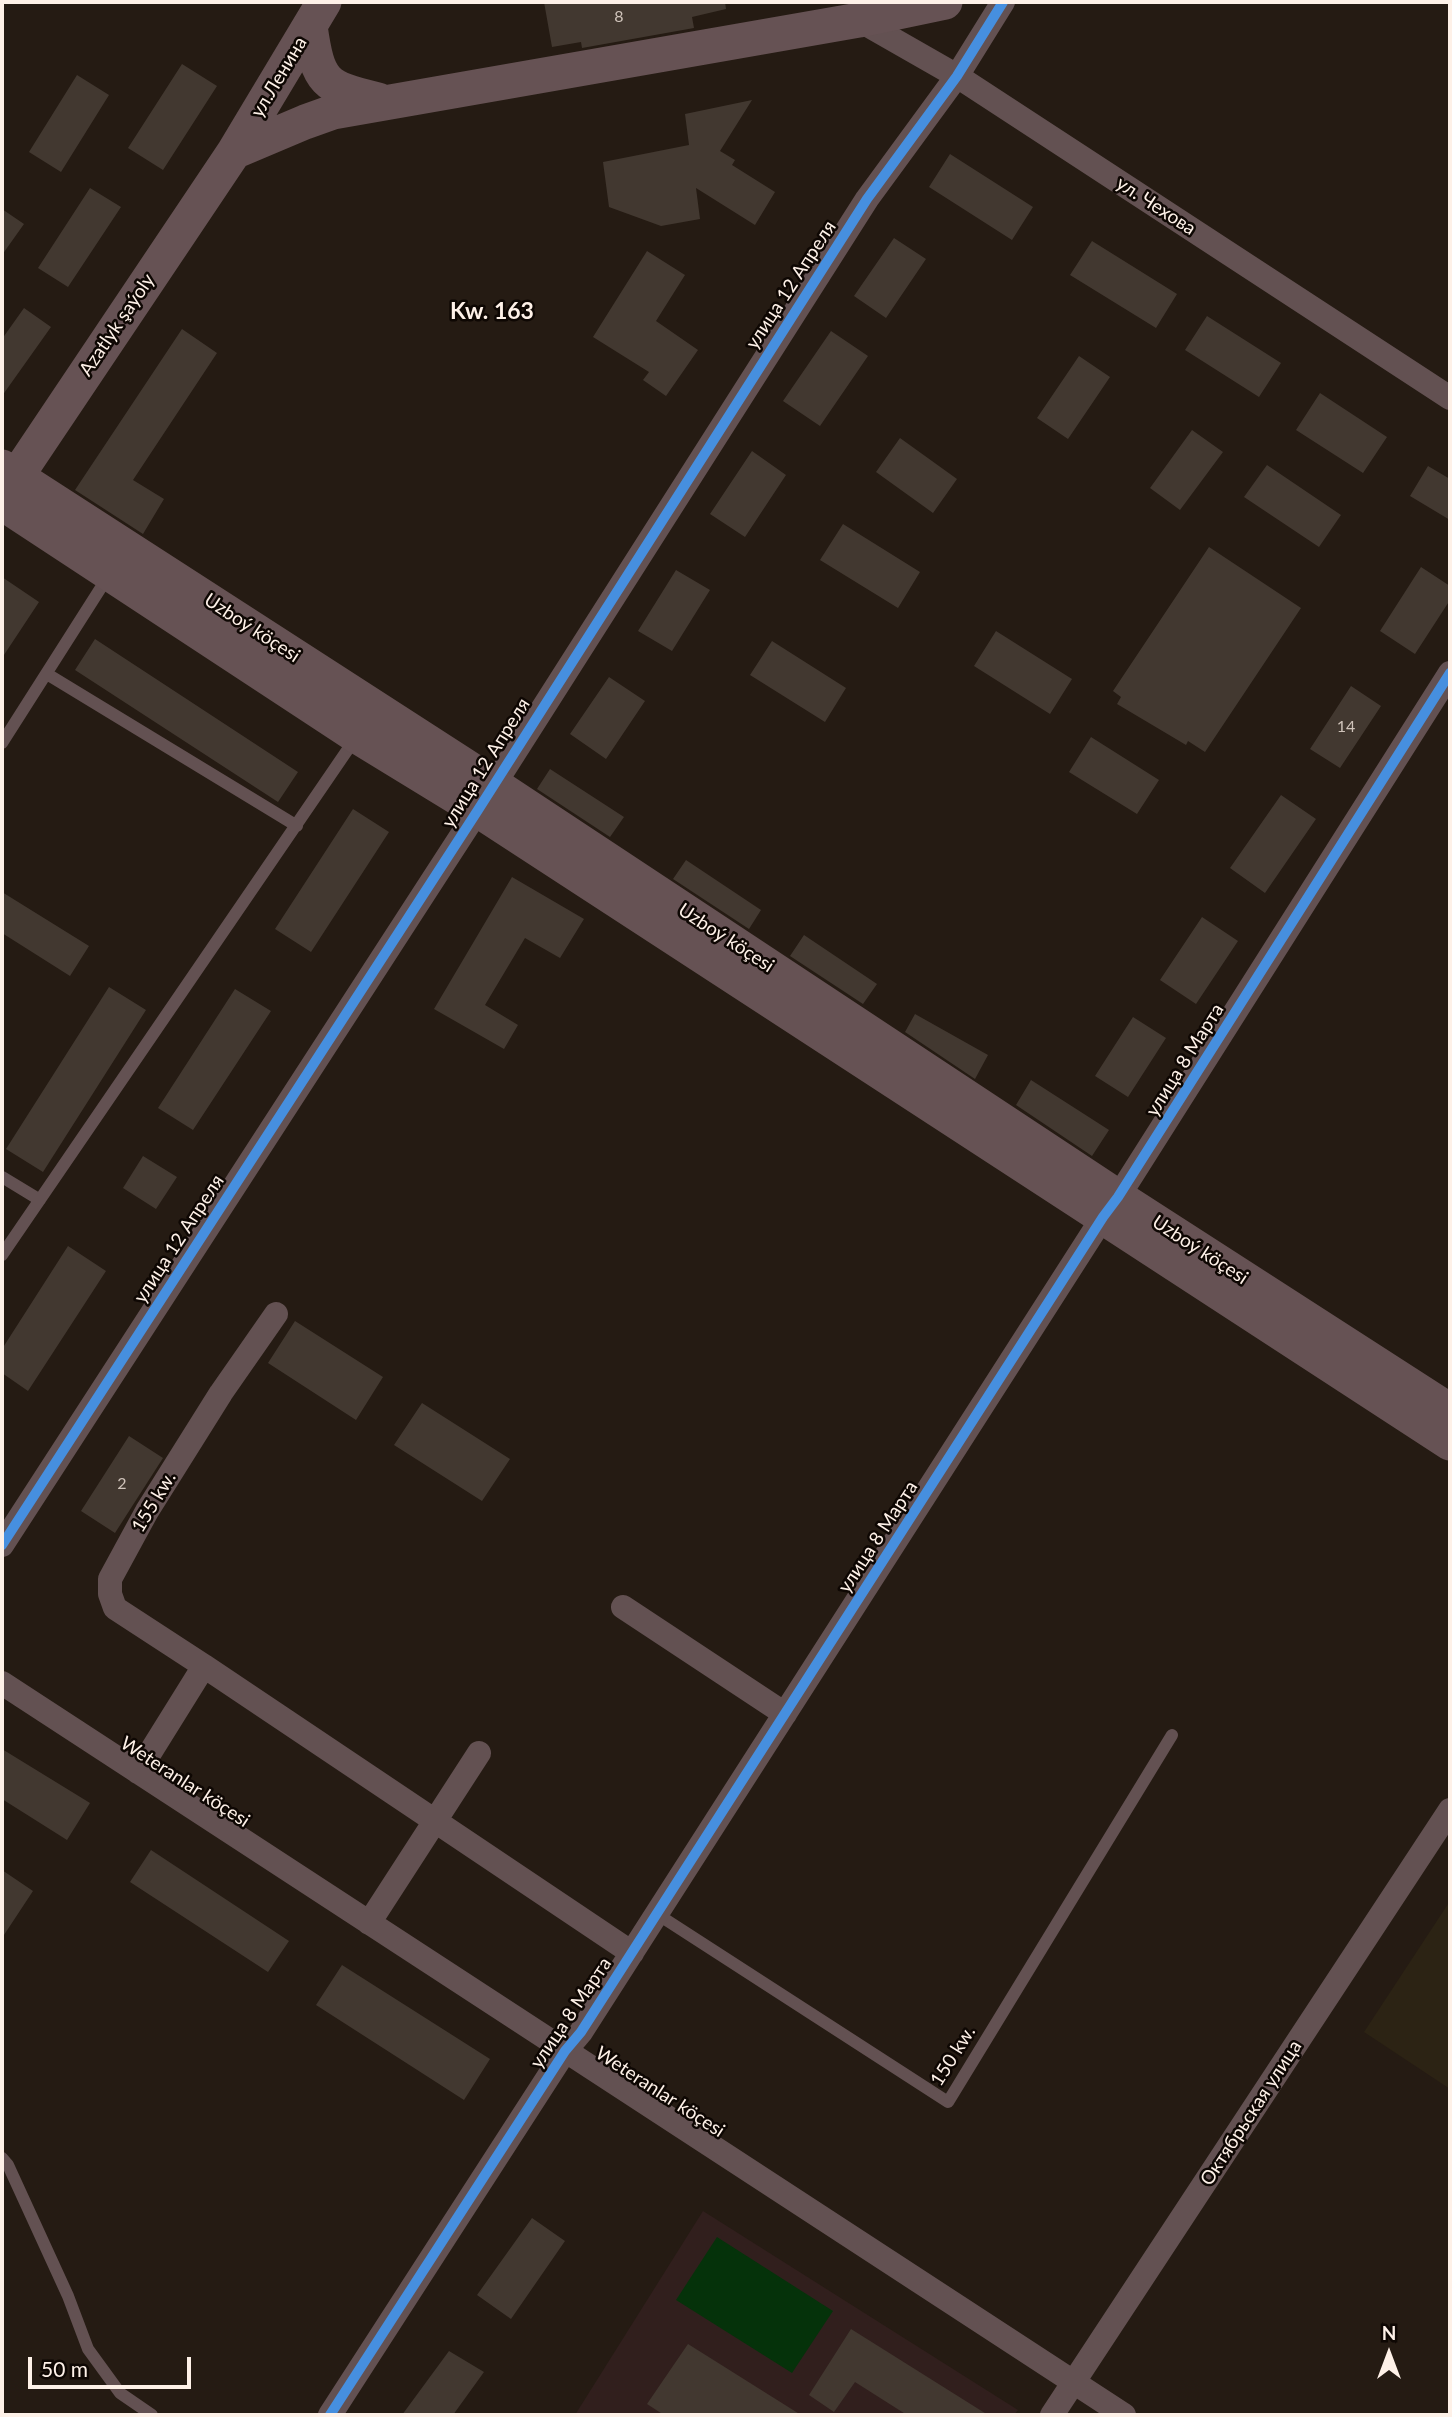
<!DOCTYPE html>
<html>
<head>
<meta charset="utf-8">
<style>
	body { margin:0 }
	#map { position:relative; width:1452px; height:2417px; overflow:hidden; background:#251b13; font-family:Lato,sans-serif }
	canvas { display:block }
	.frame { position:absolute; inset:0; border:4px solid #fef1e8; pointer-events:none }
	.north { position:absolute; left:1354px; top:2319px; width:70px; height:70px; -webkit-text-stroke:5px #0e0703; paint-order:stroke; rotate:0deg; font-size:19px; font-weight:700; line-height:28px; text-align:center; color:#fef1e8 }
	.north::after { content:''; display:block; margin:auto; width:24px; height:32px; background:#fef1e8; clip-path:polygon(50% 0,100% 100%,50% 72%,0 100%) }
	.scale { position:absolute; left:28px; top:2357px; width:163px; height:32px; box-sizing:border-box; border:4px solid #fef1e8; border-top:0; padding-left:9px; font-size:21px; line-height:24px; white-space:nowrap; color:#fef1e8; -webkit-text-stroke:5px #0e0703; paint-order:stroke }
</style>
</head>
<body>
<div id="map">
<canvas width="1452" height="2417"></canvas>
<div class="frame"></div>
<div class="north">N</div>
<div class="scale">50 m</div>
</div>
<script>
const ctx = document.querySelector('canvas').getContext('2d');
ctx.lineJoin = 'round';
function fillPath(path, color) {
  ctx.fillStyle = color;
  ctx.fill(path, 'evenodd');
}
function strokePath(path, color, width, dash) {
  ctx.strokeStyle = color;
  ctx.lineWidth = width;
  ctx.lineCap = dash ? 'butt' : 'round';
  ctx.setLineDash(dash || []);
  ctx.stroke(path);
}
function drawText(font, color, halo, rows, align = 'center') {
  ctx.font = font + ' Lato,sans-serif';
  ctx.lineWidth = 5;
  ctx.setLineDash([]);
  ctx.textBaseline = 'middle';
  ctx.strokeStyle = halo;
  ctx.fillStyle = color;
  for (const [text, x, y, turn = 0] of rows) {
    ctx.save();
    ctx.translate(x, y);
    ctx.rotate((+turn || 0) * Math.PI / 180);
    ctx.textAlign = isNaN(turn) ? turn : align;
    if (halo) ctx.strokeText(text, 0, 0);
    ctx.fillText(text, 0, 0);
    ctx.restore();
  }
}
fillPath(new Path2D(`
	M1450 1901V2089L1364 2032Z`), '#2c2314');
fillPath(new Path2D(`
	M703 2211 1018 2410 1014 2415H575Z`), '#311f1d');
fillPath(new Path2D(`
	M717 2237 833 2311 792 2373 676 2300Z`), '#05320a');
fillPath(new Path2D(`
	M544 2H725L726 9 692 17 694 28 582 48 581 42 552 47Z
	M182 64 217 86 163 170 128 148Z
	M77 75 109 95 61 172 29 152Z
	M752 100 720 151 735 160 732 165 775 192 755 225 696 188 700 219 661 226 609 207 603 162 689 145 685 114Z
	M950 154 1033 207 1012 240 929 187Z
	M90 188 121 207 68 287 38 268Z
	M2 209 24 224 2 255Z
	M894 238 926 259 886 318 854 296Z
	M1092 241 1177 294 1156 328 1070 275Z
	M647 251 685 275 656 321 698 350 666 396 643 380 649 372 593 337Z
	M24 308 51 327 2 396V339Z
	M1207 316 1281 363 1259 397 1185 350Z
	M182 329 217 353 133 480 164 499 143 534 75 490Z
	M831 331 868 356 820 426 783 401Z
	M1079 356 1110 377 1068 439 1037 418Z
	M1320 393 1387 437 1363 473 1296 430Z
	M1192 430 1223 452 1180 510 1150 488Z
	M900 438 957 479 933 513 876 472Z
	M752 451 786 475 745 537 710 514Z
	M1267 465 1341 515 1319 547 1244 497Z
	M1428 466 1450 479V520L1410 496Z
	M843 524 920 572 898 608 820 560Z
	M1209 547 1301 608 1205 752 1188 741 1186 745 1117 704 1121 697 1113 691Z
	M1421 567 1450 586V600L1415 654 1380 631Z
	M676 570 710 590 672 651 638 631Z
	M2 577 39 602 2 658Z
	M996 631 1072 679 1050 714 974 666Z
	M95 639 298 772 278 802 75 670Z
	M772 641 846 688 825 722 750 675Z
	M609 677 645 701 606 759 570 734Z
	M1351 686 1381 706 1340 768 1310 749Z
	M1091 737 1159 780 1137 814 1069 772Z
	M550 769 624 817 610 837 537 789Z
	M1281 795 1316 819 1265 893 1230 868Z
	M353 809 389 832 311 952 275 929Z
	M686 860 761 910 749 929 673 879Z
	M512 877 584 919 560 958 525 938 485 1005 518 1025 504 1049 434 1009Z
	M2 892 89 946 70 976 2 933Z
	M1202 917 1238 941 1196 1004 1160 980Z
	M804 935 877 984 863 1004 790 956Z
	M109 987 146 1010 43 1172 6 1149Z
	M235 989 271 1011 193 1130 158 1108Z
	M915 1014 988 1055 975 1079 905 1032Z
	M1133 1017 1166 1038 1128 1097 1095 1076Z
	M1031 1080 1109 1130 1092 1156 1016 1105Z
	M143 1156 177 1177 156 1209 123 1188Z
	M68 1246 106 1271 28 1391 2 1373V1349Z
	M295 1321 383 1377 356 1420 268 1363Z
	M422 1403 510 1459 482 1501 394 1445Z
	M129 1436 163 1458 115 1533 81 1511Z
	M2 1749 90 1803 67 1840 2 1799Z
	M151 1850 289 1941 268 1972 130 1882Z
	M2 1870 33 1891 2 1938Z
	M342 1965 490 2059 464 2100 316 2005Z
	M532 2218 565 2241 511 2319 477 2295Z
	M851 2329 988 2415H907L855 2382 834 2412 809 2395Z
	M688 2344 801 2415H664L647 2404Z
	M449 2351 484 2372 453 2415H402Z`), '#423830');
strokePath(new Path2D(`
	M47 674 297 826
	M2 743 109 575
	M2 1177 40 1200
	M2 1255 357 736
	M657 1914 948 2102 1172 1735
	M2 2158 8 2165 68 2296 88 2349 120 2393 152 2415`), '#635152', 12);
strokePath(new Path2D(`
	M859 20 957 76 1450 398
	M2 1545 478 810 867 199 957 76 1003 2
	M623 1607 785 1714
	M204 1666 115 1608 110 1594V1579L147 1511 221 1393 276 1314
	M2 1683 1124 2415
	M138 1772 204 1666 632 1953
	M369 1923 479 1753
	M330 2415 565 2051 581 2032 1103 1217 1118 1197 1450 673
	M1052 2415 1450 1810`), '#635152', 24);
strokePath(new Path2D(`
	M310 26C318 83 324 87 378 100
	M234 152 305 122 333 112 859 20 945 2
	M2 467 493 784 1118 1197 1450 1411
	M4 495 234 152 324 2
	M2 503 357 736 478 810 1450 1443`), '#665254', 35);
strokePath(new Path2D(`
	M2 1545 478 810 867 199 957 76 1003 2
	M330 2415 565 2051 581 2032 1103 1217 1118 1197 1450 673`), '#468fdf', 10);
drawText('16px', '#cfc3ba', null, [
	["8",619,17],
	["14",1346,727],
	["2",122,1484]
]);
drawText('19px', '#fef1e8', '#0e0703', [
	["ул.Ленина",279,77,-59],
	["ул. Чехова",1156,206,33],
	["улица 12 Апреля",791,285,-57],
	["Azatlyk şaýoly",117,325,-56],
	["Uzboý köçesi",252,628,33],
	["улица 12 Апреля",486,763,-58],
	["Uzboý köçesi",726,938,33],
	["улица 8 Марта",1185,1060,-58],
	["улица 12 Апреля",179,1239,-57],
	["Uzboý köçesi",1200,1250,33],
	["155 kw.",154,1502,-59],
	["улица 8 Марта",878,1537,-57],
	["Weteranlar köçesi",185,1782,33],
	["улица 8 Марта",571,2013,-56],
	["150 kw.",953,2056,-58],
	["Weteranlar köçesi",660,2092,33],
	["Октябрьская улица",1251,2113,-57]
]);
drawText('bold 23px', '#fef1e8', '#0e0703', [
	["Kw. 163",492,312]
]);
</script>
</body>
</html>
